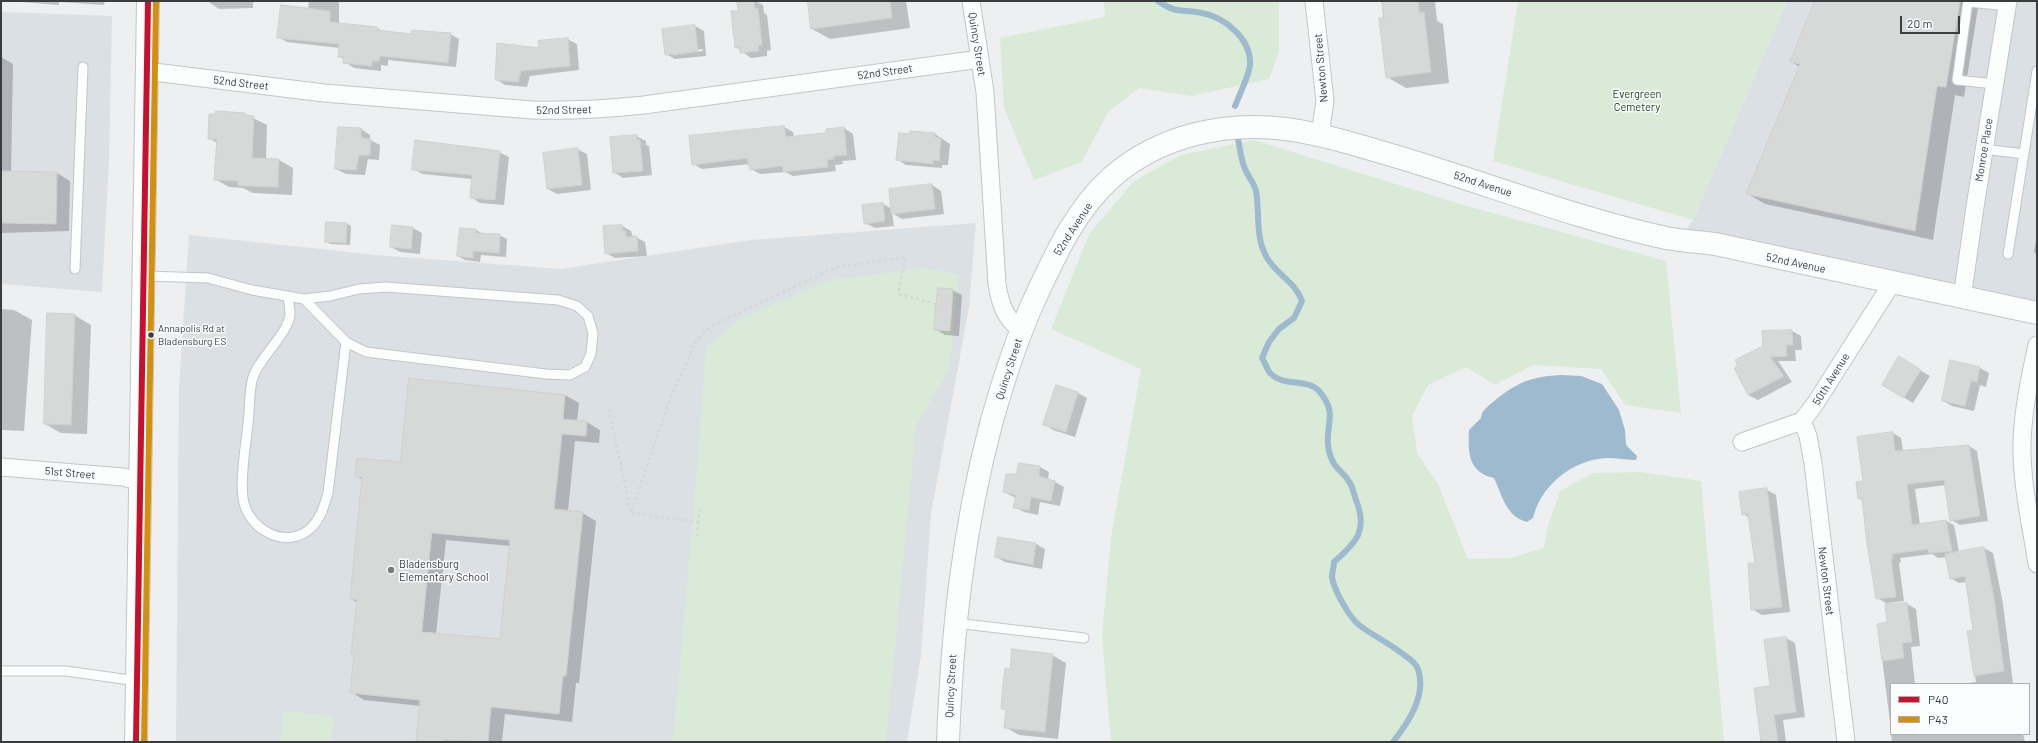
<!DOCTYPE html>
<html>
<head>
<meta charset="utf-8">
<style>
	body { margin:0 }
	#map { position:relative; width:2038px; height:743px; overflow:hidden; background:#edeff1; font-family:Barlow,sans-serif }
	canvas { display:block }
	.frame { position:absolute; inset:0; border:2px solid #3a3c3d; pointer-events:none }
	.legend { position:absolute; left:1890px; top:683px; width:140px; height:52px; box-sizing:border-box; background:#fafcff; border:1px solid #adafb1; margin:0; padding:5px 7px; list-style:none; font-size:12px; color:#3a3c3d }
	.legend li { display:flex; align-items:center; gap:8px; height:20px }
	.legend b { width:20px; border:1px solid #adafb1 }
	.scale { position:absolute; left:1900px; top:16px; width:60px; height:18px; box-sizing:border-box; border:2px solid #3a3c3d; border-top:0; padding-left:5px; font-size:12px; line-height:14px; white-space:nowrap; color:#3a3c3d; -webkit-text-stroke:3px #fafcff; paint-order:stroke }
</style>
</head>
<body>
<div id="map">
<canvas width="2038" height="743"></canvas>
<div class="frame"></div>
<ul class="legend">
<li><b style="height:5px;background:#c8102e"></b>P40</li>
<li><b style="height:5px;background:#d1910c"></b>P43</li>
</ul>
<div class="scale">20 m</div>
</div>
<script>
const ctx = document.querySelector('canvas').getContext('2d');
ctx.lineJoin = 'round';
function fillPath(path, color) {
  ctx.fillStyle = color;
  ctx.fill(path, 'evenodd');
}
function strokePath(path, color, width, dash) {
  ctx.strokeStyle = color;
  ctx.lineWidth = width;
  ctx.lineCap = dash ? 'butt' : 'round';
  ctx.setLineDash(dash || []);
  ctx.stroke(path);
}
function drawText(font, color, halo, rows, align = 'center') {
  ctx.font = font + ' Barlow,sans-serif';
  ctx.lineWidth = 3;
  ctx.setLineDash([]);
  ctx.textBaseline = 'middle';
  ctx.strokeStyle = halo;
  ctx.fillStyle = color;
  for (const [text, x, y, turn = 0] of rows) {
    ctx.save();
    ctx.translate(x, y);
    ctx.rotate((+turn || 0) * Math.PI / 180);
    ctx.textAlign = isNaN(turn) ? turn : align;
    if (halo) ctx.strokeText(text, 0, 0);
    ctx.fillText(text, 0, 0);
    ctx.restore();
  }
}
fillPath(new Path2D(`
	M1787 1H2037V313L1683 235 1693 220Z
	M1 12 112 16 109 159 102 292 1 284Z
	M976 223 969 307 931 514 921 655 907 742H176L179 387 189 235 376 255 561 269 751 240Z`), '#dbe0e5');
fillPath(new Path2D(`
	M1104 1H1279V51L1269 79 1191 96 1139 88 1108 112 1082 162 1034 180 1004 108 1000 38 1105 17Z
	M1518 1H1787L1693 220 1493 161Z
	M1254 140 1460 204 1666 261 1681 413 1625 405 1601 369 1533 365 1495 385 1466 367 1428 385 1412 416 1417 453 1438 484 1468 559 1511 558 1544 548 1548 526 1560 491 1593 473 1641 472 1701 481 1724 742H1111L1102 636 1111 538 1141 369 1051 329 1089 234 1134 181 1181 155Z
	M925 268 959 275 949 370 916 425 886 742 673 741 697 471 706 347 742 318 830 280Z
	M283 711 334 716 331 742H281Z`), '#d9ebd7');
fillPath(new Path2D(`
	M1561 375 1581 376 1602 384 1619 410 1625 430 1626 445 1637 456 1636 460C1627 460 1617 458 1608 458 1573 459 1541 485 1533 518L1527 522C1506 517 1502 495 1494 478 1468 472 1468 453 1469 430L1481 418 1482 413 1486 408C1513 385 1525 377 1561 375Z`), '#9ebace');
fillPath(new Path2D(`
	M8 1H105L104 5 59 2V5Z
	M210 1H253V8L219 9 210 3Z
	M309 1H339V24L377 28 384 32 412 35 450 34 459 39 456 67 388 60V66L381 65V71L354 68 345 62V60L339 56 340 48 287 42 278 37 308 9Z
	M747 1H755L763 5 764 13 767 15 771 50 767 51V56L751 58 736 47 739 11Z
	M809 1H906L910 28 830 39 812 29Z
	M1382 1H1435L1437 21 1443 24 1449 83 1406 88 1387 77Z
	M1816 1H1979L1964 97 1955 95 1933 240 1765 204 1748 194 1800 67 1791 62Z
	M695 26 704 31 706 56 675 59 666 54ZM703 49V51L673 55V53Z
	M567 39 577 44 579 70 530 76 527 87 505 85 496 79 540 49Z
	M1 57 13 64 11 173H57L70 181 69 231 1 233Z
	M245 114 267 125 266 160H279L293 168 292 195 253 193 243 188 229 187 215 179 217 143 209 138Z
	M784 127 793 132 794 137 827 134V130L844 128 853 134 856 160 842 161 843 164 835 165 836 171 793 176 785 172 760 174 751 169 750 164 702 169 693 164Z
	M361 129 370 135V140L380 145 379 160 368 159 365 175 346 174 336 169Z
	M911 132 935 134 950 144 948 165H942V168L906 165 897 159Z
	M636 136 646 141V145L649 146 652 175 623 178 614 172Z
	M577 149 587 154 591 190 557 194 548 189Z
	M499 152 509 157 504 205 480 203 471 197 472 179 423 174 413 169Z
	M932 185 941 191 944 214 902 219 892 213 894 226 875 228 865 223 883 204 892 209Z
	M327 223 347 224 351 226 350 245 331 244 326 242Z
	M622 226 631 231 632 235 645 242 647 256 615 258 606 253Z
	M413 228 422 233 420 254 400 252 391 247Z
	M476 230 483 234 499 235 507 239 506 257 481 255 480 262 465 260 458 256Z
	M2037 234V254L2034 252Z
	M952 290 962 295 959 336 945 335 935 329Z
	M1 309 14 310 32 320 24 431 1 430Z
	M74 315 91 325 87 434 61 433 45 424Z
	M1792 331 1801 336 1802 350H1795L1796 361H1778L1792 382 1758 400 1748 395 1764 347 1763 332Z
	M1899 358 1930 376 1913 403 1883 385Z
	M1980 368 1989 373 1986 387 1980 385 1974 411 1952 406 1943 401Z
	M409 379 565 395 579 403 577 421 587 422 600 430 599 443 575 441 568 511 582 513 596 521 579 683H576L572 722 505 714 502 741 508 742H417L421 706 364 700 351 692 355 655 352 653 358 603 351 599 363 480 356 476 401 464ZM446 540 510 546 501 640 436 634Z
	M1056 386 1078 393 1087 398 1075 437 1053 430 1044 424Z
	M1893 433 1901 438 1903 451 1969 446 1977 451 1988 521 1960 525 1951 520 1946 485 1915 489 1920 525 1946 521 1954 525 1959 552 1984 548 1993 553 2003 604 2013 684H1960L1976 682 1968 632 1974 631 1966 582 1959 583 1950 578 1947 557 1938 558 1932 554 1900 558 1901 562 1899 563 1904 601 1886 603 1877 598 1863 501 1859 498 1864 482Z
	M1019 464 1040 467 1049 472 1048 480 1055 482 1064 487 1060 506 1040 502 1038 515 1024 512 1015 507 1016 498 1004 492 1017 475Z
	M1767 490 1776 495 1790 612 1762 615 1752 609 1756 564 1750 518 1743 514Z
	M999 538 1036 544 1045 549 1042 569 1005 562 996 557Z
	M1907 604 1916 609 1920 646 1911 647 1915 684H1891V731L1878 625 1888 623Z
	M1786 638 1795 643 1805 717 1783 720 1786 742H1761L1771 687 1765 641Z
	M1052 655 1066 663 1058 739 1019 735 1005 727 1007 711 1002 708 1010 670Z
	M1891 734H2023L2025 742H1892Z`), '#0003');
strokePath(new Path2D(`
	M1158 1C1177 14 1181 9 1202 13 1225 17 1252 40 1250 65 1249 75 1239 96 1235 106
	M1238 139C1240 148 1241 160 1245 169 1248 176 1254 183 1256 191 1260 212 1255 236 1266 256 1275 274 1295 281 1302 301L1294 318 1279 329 1269 342 1262 358C1265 362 1267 370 1271 374 1284 387 1307 378 1319 391 1340 415 1323 427 1329 451 1334 471 1342 469 1350 483 1353 488 1354 495 1356 500 1368 530 1357 542 1334 562 1334 567 1332 573 1332 577 1334 590 1349 617 1359 625 1372 635 1387 642 1400 652 1406 656 1416 662 1418 669 1427 695 1408 723 1393 742`), '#9ebace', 6);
const building = new Path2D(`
	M737 1H754L755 9 758 8 762 45 758 46 759 51 740 53V47L735 48 731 11H738Z
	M808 1H890L892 18 811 29Z
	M1382 1H1418L1419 13 1424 12 1431 72 1386 78 1379 18H1384Z
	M1815 1H1960L1946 87 1937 86 1915 231 1746 194 1800 64 1790 62Z
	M281 5 330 11V22L377 27V30L411 34 412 30 451 33 448 63 380 56 379 61H372V66L343 63 344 57H338L339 44 277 38Z
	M695 25 698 51 665 55 662 29Z
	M568 38 570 66 521 71 518 82 495 80 497 43 539 48 538 41Z
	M216 111 245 113V115L254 116 252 158 279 159 278 187 238 186V181L214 180 217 139H208L209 114H215Z
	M784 126 786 137 826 133V129L844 127 847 155 834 156V159L827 160 828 167 783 172 782 166 750 170 747 158 692 165 689 136Z
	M338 127 361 128V138L371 139 370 155H359L356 170 335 169Z
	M910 131 935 133V137L941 138 939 161 933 160V164L896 160 899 133 910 134Z
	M637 135V140H640L643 171 613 173 610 137Z
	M415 140 500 151 495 200 470 198 472 175 412 170Z
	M578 148 582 185 547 189 543 153Z
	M1 171 57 172 56 224 1 223Z
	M932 184 935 209 891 214 889 189Z
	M883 203 885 221 864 224 862 205Z
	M326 222 347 223 346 243 325 242Z
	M392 225 413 227 411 249 390 247Z
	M622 225 623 231H626V237L637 236 638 251 605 254 603 226Z
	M460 228 476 229 475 233 500 234 499 253 473 251V258L457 256Z
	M938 288 953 289 950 331 934 330Z
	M47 313 75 314 71 425 44 424Z
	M1792 330 1793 345H1786L1787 356 1770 357 1784 376 1748 395 1734 368 1738 366 1735 360 1763 346 1762 331Z
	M1899 356 1921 370 1904 398 1882 385Z
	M1950 360 1980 367 1977 382 1971 381 1965 406 1942 401Z
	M409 378 565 395 563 419 587 421 586 436 562 434 554 509 583 512 566 676H563L559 714 491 707 488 742 445 740V742H416L420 700 350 693 354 654H351L357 600 350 599 362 477H355L357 458 400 462ZM432 533 510 540 500 639 422 632Z
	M1056 385 1078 392 1066 432 1043 425Z
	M1893 432 1895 451 1969 445 1980 516 1950 521 1944 480 1907 484 1912 525 1946 520 1952 551 1929 553 1928 549 1892 554 1893 558H1891L1896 597 1876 599 1867 543 1862 498 1858 499 1856 482 1863 481 1857 437Z
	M1019 463 1040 466 1039 476 1055 481 1051 501 1031 497 1029 510 1013 508 1016 495 1003 492 1006 474H1016Z
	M1767 488 1782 607 1751 610 1748 563H1755L1748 514 1742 515 1739 492Z
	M998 537 1036 543 1033 565 995 557Z
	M1984 547 1994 598 2004 671 1974 676 1967 631 1973 630 1965 576 1950 579 1945 554Z
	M1907 603 1912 642 1902 643 1904 658 1882 661 1877 624 1887 622 1885 604Z
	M1786 637 1796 712 1774 715 1778 742H1761L1754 688 1770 686 1764 640Z
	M1012 649 1053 654 1045 732 1004 728 1006 709H1001L1003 684 1005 668 1010 669Z`);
fillPath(building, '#d7d8d8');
strokePath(building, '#d0d0d1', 1);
const lane = new Path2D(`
	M1968 1 1957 80 1995 84
	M1968 2 2008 6
	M1984 149 2024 154
	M2008 254 2037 71
	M75 269 83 67
	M144 276 208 278 252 290 304 299 330 296 359 289 386 287 558 300 577 306 588 316 593 333 591 354 585 367 570 375 546 374 366 352 346 342 304 299
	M288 297C289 303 290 309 290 315 287 336 257 359 252 381 249 394 250 409 248 423 246 446 240 475 243 498 247 529 286 551 311 528 321 518 324 506 328 493L346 342
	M955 623 1084 638
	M1 671H66L137 681`);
const street = new Path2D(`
	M971 1 985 92 997 284C1000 303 1005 319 1021 330
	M1314 1 1325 101 1320 135
	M146 71 324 93 532 110C570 111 606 109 644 105L980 59
	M1962 298 1975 207 2008 1
	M2037 345C2030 377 2023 410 2022 442 2021 483 2031 524 2037 564
	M1802 421 1808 436 1813 463 1846 742
	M1742 442 1802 421 1815 404 1892 283
	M1 467 123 477 139 481`);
const secondary = new Path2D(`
	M948 742C952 633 963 530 991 424 1003 381 1017 337 1036 296 1056 253 1076 209 1112 177 1159 136 1224 121 1286 129 1329 135 1370 149 1411 161 1496 187 1579 219 1666 238 1682 241 1699 242 1715 244L2037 313`);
const primary = new Path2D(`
	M136 742 148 1`);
strokePath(lane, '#c3c5c6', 11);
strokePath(street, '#c3c5c6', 19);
strokePath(secondary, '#c3c5c6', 24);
strokePath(primary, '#c3c5c6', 24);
strokePath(new Path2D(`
	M609 409 631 513 670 399 696 341 711 326 837 267 906 257 899 287V294L936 304
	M631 513 698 522 700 507
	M697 536 698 522`), '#d7d7d8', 2.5, [3, 3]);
strokePath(lane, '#fcfdfd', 9);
strokePath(street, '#fcfdfd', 17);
strokePath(secondary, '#fcfdfd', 22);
strokePath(primary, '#fcfdfd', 22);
strokePath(new Path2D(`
	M136 742 148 1`), '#c8102e', 6);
strokePath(new Path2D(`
	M144 742 156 1`), '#d1910c', 6);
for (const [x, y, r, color] of [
	[151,335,3.5,"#3a3c3d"],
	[391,570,4,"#797b7c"]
]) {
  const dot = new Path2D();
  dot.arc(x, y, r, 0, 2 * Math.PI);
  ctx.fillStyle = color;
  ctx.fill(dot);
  strokePath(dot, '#fafcff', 1.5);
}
drawText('10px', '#3a3c3d', '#fafcff', [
	["Annapolis Rd at",158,329],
	["Bladensburg ES",158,342]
], 'left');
drawText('11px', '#3a3c3d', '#fafcff', [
	["Quincy Street",977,44,81],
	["Newton Street",1321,68,-95],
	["52nd Street",885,72,-8],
	["52nd Street",241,83,7],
	["52nd Street",564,110,-1],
	["Monroe Place",1984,150,-81],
	["52nd Avenue",1483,184,18],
	["52nd Avenue",1073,229,-57],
	["52nd Avenue",1796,263,12],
	["Quincy Street",1009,369,-72],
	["50th Avenue",1831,379,-58],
	["51st Street",70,473,5],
	["Newton Street",1826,581,83],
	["Quincy Street",951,686,-87]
]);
drawText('11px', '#163e0d', '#fafcff', [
	["Evergreen",1637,94],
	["Cemetery",1637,107]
]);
drawText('11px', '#3a3c3d', '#fafcff', [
	["Bladensburg",399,564],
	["Elementary School",399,577]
], 'left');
</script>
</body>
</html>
